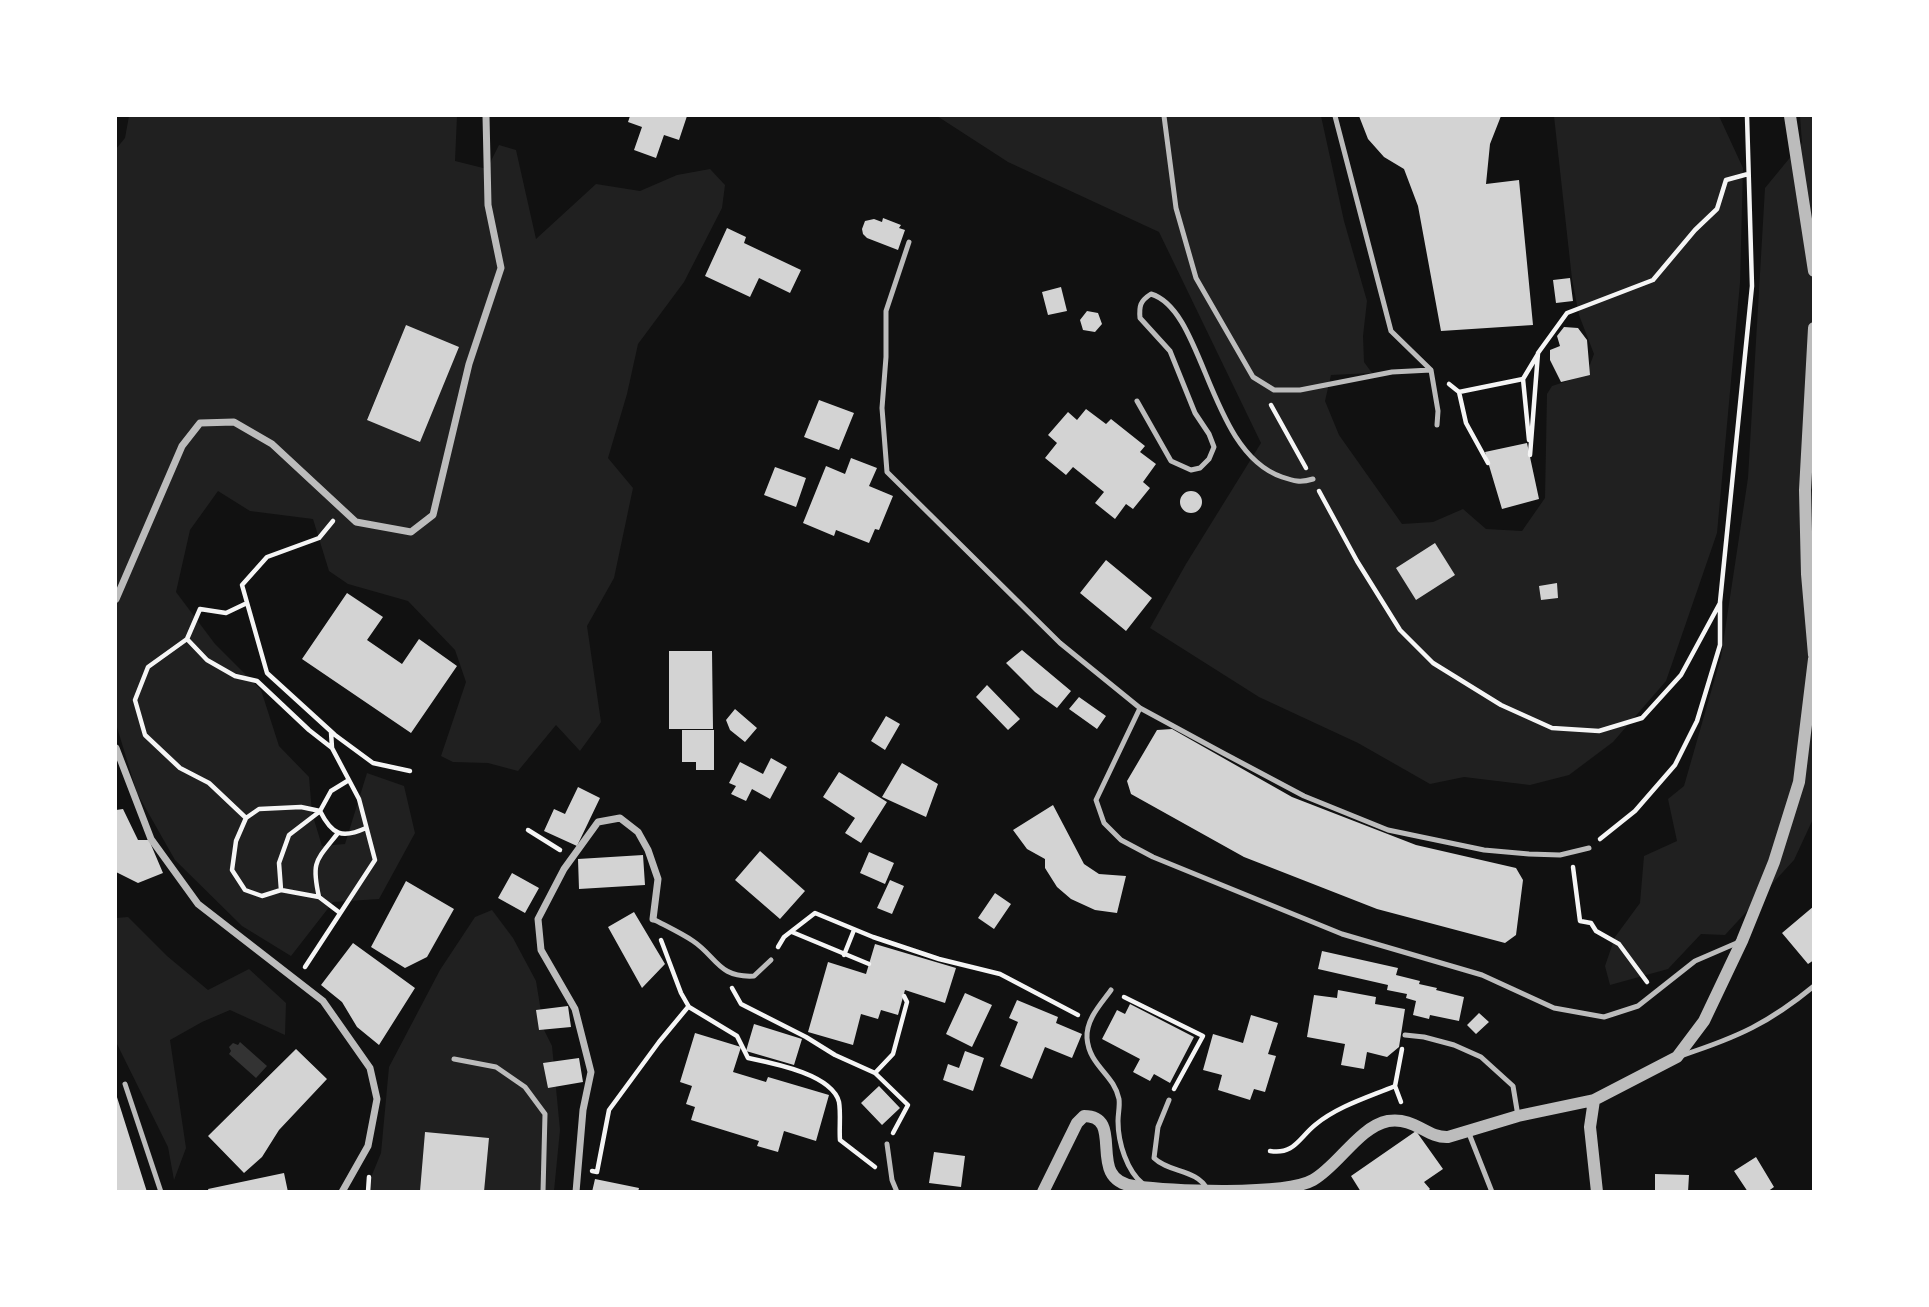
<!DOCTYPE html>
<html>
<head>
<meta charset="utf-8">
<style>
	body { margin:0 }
	#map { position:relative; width:1929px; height:1307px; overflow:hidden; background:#111; font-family:"DejaVu Sans",sans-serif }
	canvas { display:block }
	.frame { position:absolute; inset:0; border:117px solid #fff; pointer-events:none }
</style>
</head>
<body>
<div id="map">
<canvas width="1929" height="1307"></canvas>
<div class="frame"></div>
</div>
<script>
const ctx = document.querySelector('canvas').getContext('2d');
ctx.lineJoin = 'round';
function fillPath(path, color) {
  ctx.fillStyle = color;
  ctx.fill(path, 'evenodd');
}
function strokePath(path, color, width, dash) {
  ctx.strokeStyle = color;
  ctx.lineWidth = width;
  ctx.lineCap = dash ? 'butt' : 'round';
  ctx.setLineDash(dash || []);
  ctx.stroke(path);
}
fillPath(new Path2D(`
	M129 116H457L455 161 487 169 499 145 516 150 536 239 596 184 640 191 677 175 710 169 725 185 722 208 684 282 638 344 627 394 608 458 633 488 614 578 587 626 601 722 580 751 556 725 518 771 488 763 453 762 441 756 466 682 455 650 408 601 348 584 329 571 313 519 250 511 218 491 190 530 176 592 215 644 261 690 279 746 309 777 312 813 322 846 345 844 367 773 404 786 415 833 379 899 333 902 291 956 242 926 175 860 137 793 116 724V149L125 138ZM406 325 419 442 367 419Z
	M937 116H1321L1344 221 1367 301 1363 336 1364 362 1372 373 1331 375 1325 401 1339 435 1402 524 1433 522 1463 509 1486 529 1522 531 1545 498 1547 394 1552 386 1586 375 1594 354 1579 315 1572 279 1554 116H1719L1743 168 1740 283 1717 533 1666 681 1613 742 1569 775 1530 785 1464 777 1430 784 1358 743 1259 697 1150 628 1186 564 1261 443 1159 232 1008 162Z
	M1800 116H1813V819L1794 860 1725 935 1701 934 1668 969 1610 985 1605 966 1615 937 1640 903 1644 856 1677 841 1668 799 1684 786 1721 657 1748 478 1765 188 1802 143Z
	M492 910 513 938 536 981 544 1030 552 1046 560 1130 554 1191H484L489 1138 425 1133 420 1191H424L365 1192 381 1153 389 1067 440 970 475 917Z
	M128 917 167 956 208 990 249 969 286 1003 285 1035 230 1010 202 1022 170 1040 186 1148 174 1180 168 1147 116 1042V918Z`), '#202020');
fillPath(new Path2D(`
	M240 1042 267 1066 256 1078 229 1054 231 1051 229 1047 233 1043 238 1045Z`), '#333');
fillPath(new Path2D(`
	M630 116H687L679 140 664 135 656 158 634 150 642 127 628 122Z
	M1359 116H1501L1490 144 1486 184 1519 180 1533 325 1441 331 1418 206 1404 169 1384 157 1368 139Z
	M883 218 901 225 899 228 905 230 898 250 867 238 863 234 862 229 865 221 874 219 882 222Z
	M727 228 746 237 744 243 801 270 790 293 759 278 750 297 705 276Z
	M1570 278 1573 301 1556 303 1553 280Z
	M1061 287 1067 311 1048 315 1042 292Z
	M1087 311 1098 313 1102 324 1095 332 1083 330 1080 320Z
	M406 325 459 347 420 442 367 420Z
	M1564 327 1578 328 1587 340 1590 375 1561 382 1550 360V350L1560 346 1557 336Z
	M819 400 854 413 839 450 804 437Z
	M1086 409 1106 424 1111 419 1145 446 1140 452 1156 464 1143 482 1150 488 1133 509 1126 504 1115 519 1095 503 1104 492 1073 467 1066 475 1045 458 1057 443 1048 435 1068 412 1077 420Z
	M1527 443 1539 499 1502 509 1485 452Z
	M851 458 877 468 869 486 893 496 879 530 875 529 869 543 836 530 834 536 803 523 826 466 845 474Z
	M775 467 806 478 796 507 764 495Z
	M1180 502a11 11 0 1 1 22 0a11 11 0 1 1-22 0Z
	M1435 543 1455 575 1416 600 1396 568Z
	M1106 560 1152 598 1126 631 1080 593Z
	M1557 583 1558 598 1541 600 1539 586Z
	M347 593 383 617 367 640 402 664 419 639 457 666 411 733 302 659Z
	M1022 650 1071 691 1057 708 1035 692 1006 663Z
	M669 651H712L713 729H669Z
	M987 685 1020 719 1008 730 976 697Z
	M1079 697 1106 716 1097 729 1069 709Z
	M735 709 757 728 745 742 730 730 726 720Z
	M886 716 900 724 885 750 871 741Z
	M1172 729 1292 797 1416 845 1516 868 1523 880 1516 935 1505 943 1377 909 1244 857 1131 794 1127 781 1157 730Z
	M682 730H714V770H696V762H682Z
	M771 758 787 767 770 799 752 789 746 801 731 794 736 786 729 783 740 762 763 774Z
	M902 763 938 784 926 817 882 797Z
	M839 772 887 802 861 843 845 833 855 818 823 797Z
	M578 787 600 798 577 846 544 831 554 809 565 814Z
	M1053 805 1084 864 1099 874 1126 876 1117 913 1095 910 1071 899 1057 887 1045 868V859L1027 849 1013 830Z
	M123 809 138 840H149L163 873 138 883 116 872V810Z
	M760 851 805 891 780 919 735 880Z
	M869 852 894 863 885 884 860 873Z
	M643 855 645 885 579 889 578 859Z
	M512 873 539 888 525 913 498 898Z
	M890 880 904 886 892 914 877 908Z
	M406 881 454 909 427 957 405 968 371 947Z
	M995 893 1011 904 994 929 978 918Z
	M1814 906V960L1808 964 1782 933Z
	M634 912 665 964 642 988 608 927Z
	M353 943 415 988 379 1045 357 1027 342 1002 321 985Z
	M875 944 956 968 945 1003 905 990 898 1015 881 1010 878 1019 861 1014 853 1045 808 1032 828 962 866 974Z
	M1322 951 1398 968 1396 975 1420 981 1419 984 1437 988 1436 990 1464 997 1459 1021 1430 1015 1429 1019 1413 1015 1416 1001 1406 998 1407 994 1387 990 1388 985 1318 969Z
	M1338 990 1376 997 1375 1004 1405 1009 1399 1047 1387 1057 1367 1052 1364 1069 1341 1065 1345 1044 1307 1037 1314 995 1337 998Z
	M965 993 992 1005 972 1047 946 1034Z
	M1017 1000 1058 1017 1056 1023 1082 1034 1072 1058 1045 1047 1032 1079 1000 1066 1018 1022 1009 1018Z
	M1130 1004 1194 1037 1170 1083 1154 1074 1150 1081 1133 1072 1140 1059 1102 1039 1117 1010 1125 1014Z
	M568 1006 571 1027 539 1030 536 1010Z
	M1479 1013 1489 1022 1476 1034 1467 1025Z
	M1251 1015 1278 1023 1268 1054 1276 1056 1265 1092 1254 1089 1250 1100 1218 1090 1222 1075 1203 1070 1213 1034 1243 1043Z
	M754 1024 802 1039 794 1065 746 1051Z
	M695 1033 741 1047 733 1072 766 1082 768 1077 829 1095 816 1141 784 1131 778 1152 757 1146 759 1141 691 1120 695 1107 686 1104 692 1086 680 1082Z
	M296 1049 327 1079 279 1130 262 1157 244 1173 208 1136Z
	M965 1051 984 1058 973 1091 943 1080 948 1064 959 1068Z
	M579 1058 583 1082 548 1088 543 1063Z
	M879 1086 900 1108 882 1125 861 1103Z
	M116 1094 147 1192H116Z
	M1416 1131 1443 1169 1424 1182 1430 1189 1427 1192H1361L1351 1176Z
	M425 1132 489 1138 484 1192 420 1191Z
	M934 1152 965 1156 961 1187 929 1183Z
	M1756 1157 1774 1187 1767 1192H1748L1734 1171Z
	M284 1173 288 1192H209L208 1189Z
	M1655 1174 1689 1175 1688 1192H1655Z
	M595 1179 639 1188 638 1192H592Z`), '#d3d3d3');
strokePath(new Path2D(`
	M1523 379 1529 440
	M1449 384 1459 392 1523 379 1538 354
	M1459 392 1466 423 1488 463
	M1271 405 1306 468
	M1530 455 1538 353 1567 313 1653 280 1695 230 1717 209 1726 180 1748 174
	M1319 491 1357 561 1400 630 1433 663 1501 705 1552 728 1599 731 1642 718 1681 675 1720 603
	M333 521 319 538 267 557 242 585 267 673 335 735 373 763 410 771
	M247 603 226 613 200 609 187 639 148 667 135 700 145 735 180 768 209 783 246 818 259 809 301 807 320 811
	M187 639 207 660 235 676 257 681 309 730 332 748
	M349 780 331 791 320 811C332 835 342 839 366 828
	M246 818 236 841 232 870 245 890 262 896 281 890 319 897 340 913
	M528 830 560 850
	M1600 839 1635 811 1675 765 1697 721 1720 645V602L1752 286 1747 116
	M1573 867 1580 921 1591 923 1596 931 1619 944 1647 982
	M281 890 279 863 289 835 319 812
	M319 897C311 861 316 861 338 833
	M792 932 869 964
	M661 940 681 993 689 1007 737 1036 748 1058C772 1063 832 1074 839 1102 841 1113 839 1129 840 1140L875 1167
	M778 947 784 937 815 913 873 937 939 959 1000 974 1078 1015
	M844 955 854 930
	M305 967 375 860 359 799 332 748 331 732
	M732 988 741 1004 806 1037 835 1055 875 1073 908 1105 893 1133
	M1124 997 1203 1036 1174 1089
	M875 1073 893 1054 907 1002 904 996
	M1401 1102 1395 1086 1402 1049
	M1270 1151C1294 1155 1299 1138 1315 1125 1338 1106 1369 1097 1395 1086
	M592 1171 597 1172 609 1110 659 1042 688 1007
	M368 1192 369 1177`), '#f5f5f5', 4.5);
strokePath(new Path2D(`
	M1164 116 1176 208 1196 278 1253 377 1274 390H1300L1392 372 1431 370 1438 411 1437 425
	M1335 116 1391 331 1431 370
	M909 242 886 311V357L882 408 887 472 1060 643 1140 708 1223 753 1304 796 1388 830 1484 850 1529 854 1560 855 1589 848
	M1137 401 1171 461 1191 470 1200 468 1209 459 1214 447 1209 434 1195 413 1170 351 1140 318C1139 306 1140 301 1151 294 1205 310 1208 452 1282 477 1294 481 1300 483 1313 479
	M1140 708 1096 800 1104 823 1121 840 1153 857 1342 934 1482 975 1554 1008 1604 1017 1638 1006 1695 961 1739 942
	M653 919C666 926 681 933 693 941 717 957 718 978 754 976L771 960
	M1111 990C1101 1004 1086 1019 1087 1038 1089 1066 1114 1074 1119 1099 1120 1106 1118 1114 1118 1121 1118 1143 1127 1171 1143 1184
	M1405 1035 1424 1037 1454 1045 1481 1057 1513 1086 1518 1116
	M1683 1055C1738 1037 1769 1023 1814 986
	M454 1059 496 1067 525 1087 545 1114 543 1192
	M125 1084 161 1192
	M1169 1100 1158 1127 1154 1158C1169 1173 1197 1169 1207 1189
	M1468 1131 1492 1192
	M887 1144 892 1180 897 1192`), '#bcbcbc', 5);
strokePath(new Path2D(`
	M116 599 182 446 200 423 234 422 272 444 356 522 411 532 433 515 469 364 501 268 488 205 486 116
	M116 748 151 839 198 904 323 1001 370 1068 377 1099 368 1146 342 1192
	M576 1192 583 1110 591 1072 575 1009 541 950 538 919 564 869 598 822 620 818 638 832 648 850 658 879 653 919`), '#bcbcbc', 7);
strokePath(new Path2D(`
	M1790 116 1814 271
	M1814 328 1805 490 1807 574 1814 655
	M1594 1100 1590 1127 1597 1192
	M1043 1192 1077 1123 1084 1116C1127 1116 1084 1180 1134 1186 1169 1191 1285 1196 1313 1180 1338 1166 1359 1127 1388 1121 1416 1117 1426 1138 1448 1137L1518 1116 1594 1100 1677 1057 1704 1021 1742 941 1774 862 1799 782 1814 659`), '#bcbcbc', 12);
</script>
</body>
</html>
